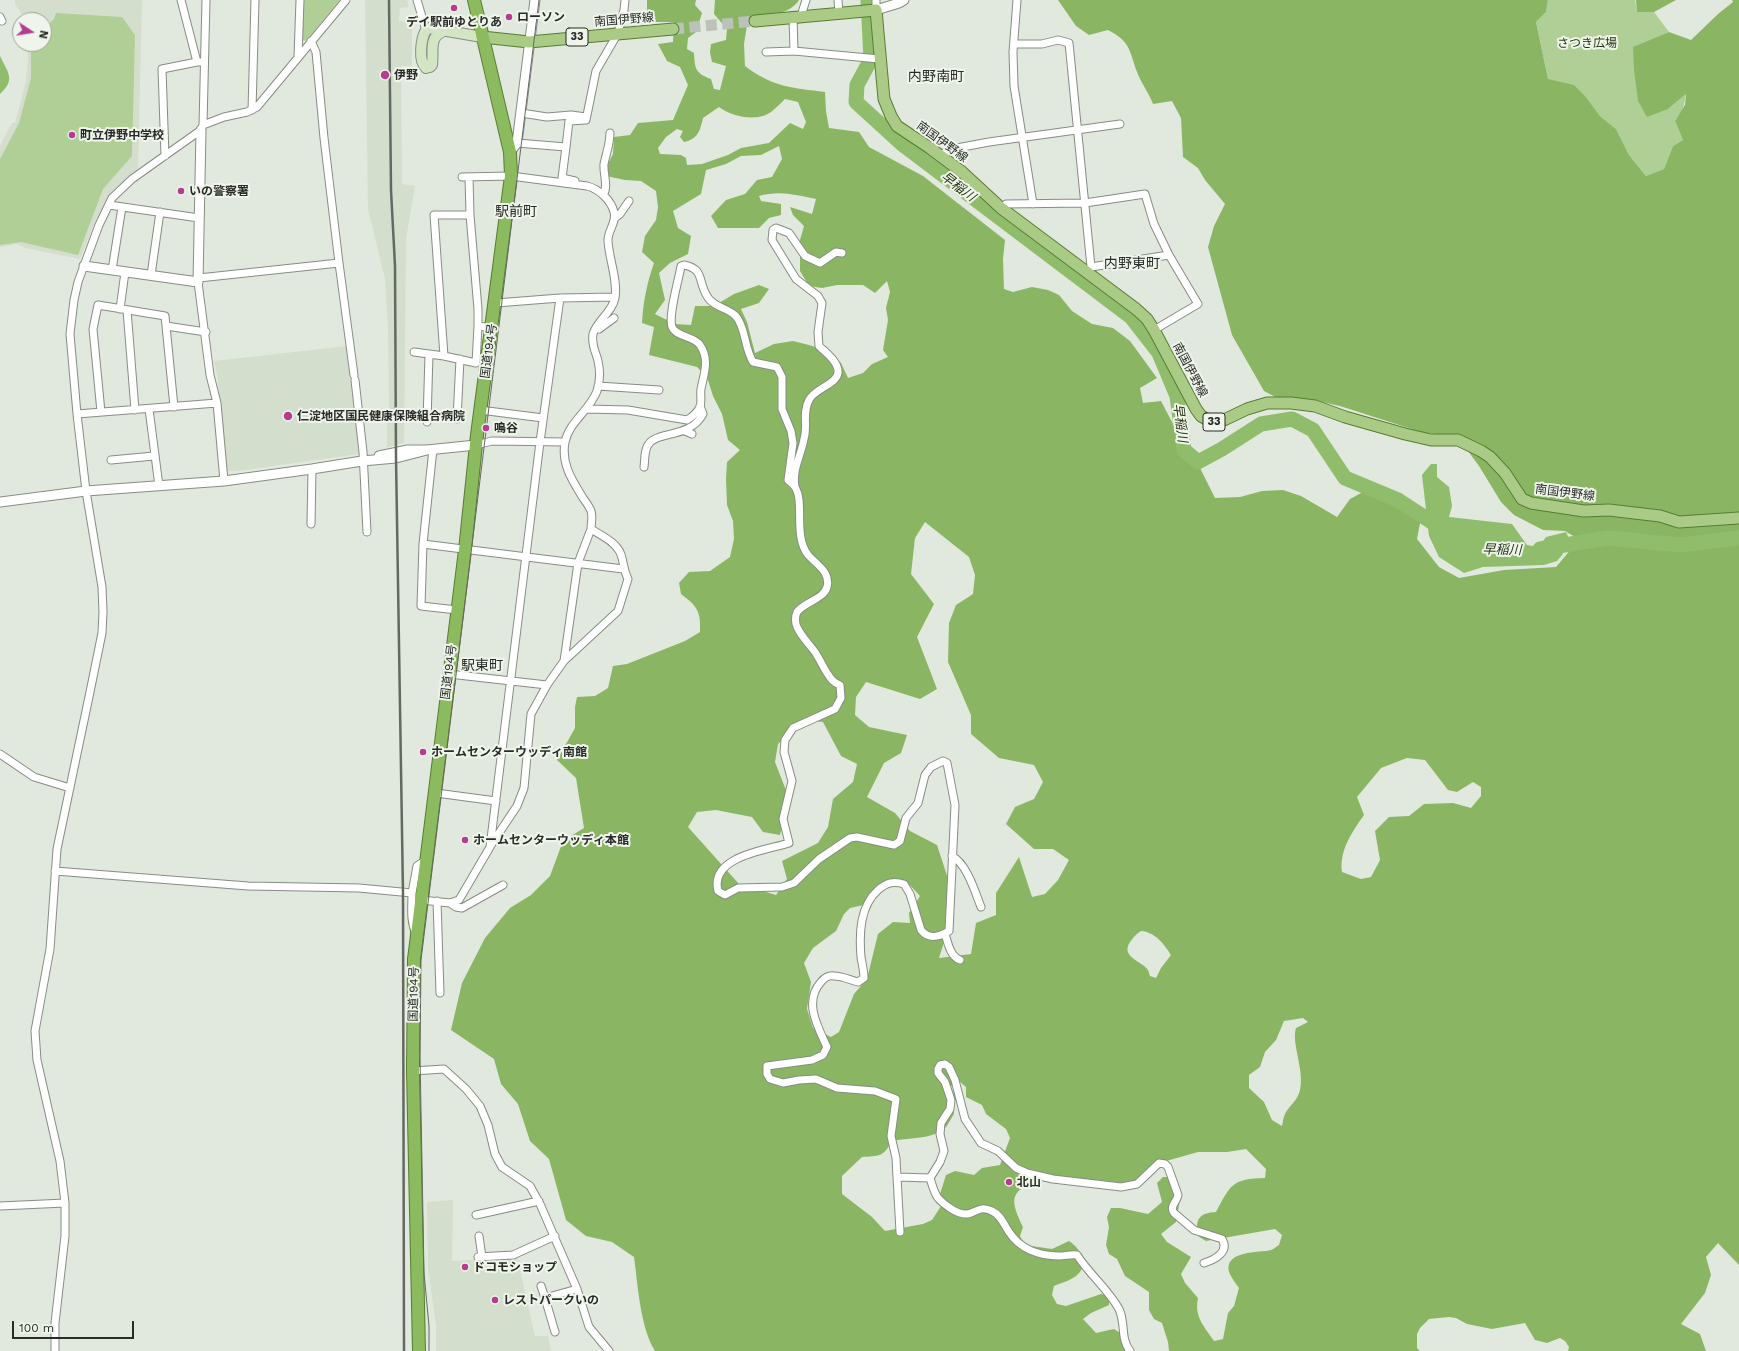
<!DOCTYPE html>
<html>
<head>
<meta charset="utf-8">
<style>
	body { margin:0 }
	#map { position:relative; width:1739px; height:1351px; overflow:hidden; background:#e1e8dd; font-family:"Work Sans",sans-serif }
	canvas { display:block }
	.north { position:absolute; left:12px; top:12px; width:40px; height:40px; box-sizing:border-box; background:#eff5ea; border:1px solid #9fa49c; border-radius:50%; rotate:102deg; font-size:11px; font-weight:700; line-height:16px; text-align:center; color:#282b27 }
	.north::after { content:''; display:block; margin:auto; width:14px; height:18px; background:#b53c90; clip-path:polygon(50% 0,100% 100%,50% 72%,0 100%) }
	.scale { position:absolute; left:12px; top:1321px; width:122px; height:18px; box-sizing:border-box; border:2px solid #282b27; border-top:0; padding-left:5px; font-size:12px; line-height:14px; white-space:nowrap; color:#282b27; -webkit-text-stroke:3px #eff5ea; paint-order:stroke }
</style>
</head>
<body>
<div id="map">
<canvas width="1739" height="1351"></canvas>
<div class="north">N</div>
<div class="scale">100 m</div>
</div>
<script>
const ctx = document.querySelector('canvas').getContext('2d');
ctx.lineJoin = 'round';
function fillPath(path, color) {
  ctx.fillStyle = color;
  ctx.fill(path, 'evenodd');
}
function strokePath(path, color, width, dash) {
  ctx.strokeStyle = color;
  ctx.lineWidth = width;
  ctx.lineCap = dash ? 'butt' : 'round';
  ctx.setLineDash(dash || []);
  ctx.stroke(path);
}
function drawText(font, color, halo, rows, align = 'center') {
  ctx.font = font + ' "Work Sans","Noto Sans JP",sans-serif';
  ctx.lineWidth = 4;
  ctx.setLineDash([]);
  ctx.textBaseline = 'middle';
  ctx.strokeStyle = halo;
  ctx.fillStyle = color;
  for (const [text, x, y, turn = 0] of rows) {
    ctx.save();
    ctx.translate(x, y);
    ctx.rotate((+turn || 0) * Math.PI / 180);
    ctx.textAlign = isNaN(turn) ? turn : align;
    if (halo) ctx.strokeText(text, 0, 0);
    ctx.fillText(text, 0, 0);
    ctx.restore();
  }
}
fillPath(new Path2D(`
	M15 0H142L138 168 111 193 96 219 80 259 25 248 17 244 0 247V146L12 123H15L26 81 28 59 27 44H44V20H24L23 16 15 4Z
	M365 0H407L409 7 400 8 399 21 412 22V66H401L402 184 415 186 406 239 404 443 387 447V417L389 409 388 327 385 279 368 209Z
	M347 346 359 454 238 471H224L218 379 214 361Z
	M453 1200 452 1261 517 1257 535 1336H548L551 1351H436V1326L428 1267 427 1202Z`), '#d4decd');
fillPath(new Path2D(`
	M304 0H340L306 41 302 40Z
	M1548 0H1635L1637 12H1654L1669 32 1633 48 1668 109 1686 94 1683 109 1675 121 1683 140 1673 146 1664 169 1646 176 1629 155 1616 129 1600 116 1586 97 1548 79 1536 22 1546 12Z
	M56 13 122 17 135 35 132 156 103 189 78 255 21 242 0 245V159L19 123 31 78V44H44V29L54 19Z`), '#afcf96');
fillPath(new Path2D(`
	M647 0H696L695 5 702 13 696 32 688 38 687 49 694 53C695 69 695 73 711 79L714 89 720 90 726 66 712 62 710 52 711 44 726 40 727 29 714 14 715 0H799C790 15 764 16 748 19L744 44 745 66C772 87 793 88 825 92L826 111 829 128 859 132 869 147 923 176 1005 240 1003 259 1004 289 1013 292 1032 287 1048 290 1059 295 1072 311 1092 324 1113 328 1130 341 1157 378 1140 388 1143 403 1161 401 1173 424 1186 440 1215 498 1240 497 1262 491 1283 490 1301 496 1337 517 1350 499 1363 492 1379 498 1403 499 1413 511 1420 523 1417 539 1439 567 1459 578 1504 570 1556 567 1572 548 1575 537 1565 531 1543 530 1514 515 1501 502 1479 466 1468 451 1442 435 1421 432 1340 406 1308 399H1279L1264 391 1232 335 1208 247 1214 226 1225 204 1205 180 1198 168 1183 157 1181 118 1172 101 1153 104C1149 93 1141 83 1137 72 1129 50 1131 42 1108 30L1089 35 1076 26 1058 0H1548L1546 12 1536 22 1548 79 1574 85 1586 97 1600 116 1616 129 1629 155 1646 176 1664 169 1673 146 1683 140 1675 121 1685 105 1686 94 1668 109 1647 117 1638 101 1634 70 1633 47 1669 32 1691 40 1718 14 1733 2 1732 0H1739V1265L1718 1243 1706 1257 1711 1275 1705 1293 1681 1324 1700 1334 1706 1351H1568L1569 1347 1565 1341 1560 1338 1547 1343 1535 1340 1525 1323 1492 1329 1467 1324 1456 1318 1449 1317 1429 1319 1420 1328 1417 1334V1348L1420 1351H1169L1168 1342 1162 1323 1154 1319 1149 1310V1292L1125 1276 1117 1259 1109 1254 1106 1245 1109 1227 1107 1217 1111 1208H1120L1148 1214 1162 1202 1157 1183 1163 1177H1173L1181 1194 1176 1222 1161 1234 1167 1242 1191 1257 1181 1274 1185 1283 1198 1298C1194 1317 1204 1326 1214 1341L1223 1339 1228 1313 1234 1306 1239 1288C1236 1284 1231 1277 1229 1272 1224 1250 1259 1253 1271 1250 1274 1249 1277 1246 1279 1245L1282 1235 1275 1229 1206 1241 1198 1236C1195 1219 1199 1213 1216 1212 1231 1184 1232 1179 1265 1178L1266 1169 1246 1149 1227 1152H1198L1152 1165 1141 1180 1131 1183 1093 1188 1046 1176C1016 1191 1005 1191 1023 1227L1020 1236 1025 1245 1052 1249 1069 1241C1076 1246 1080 1250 1082 1258 1087 1276 1067 1281 1054 1286L1052 1295 1057 1304 1066 1306 1101 1294 1109 1296V1305L1091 1313 1083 1319 1096 1333 1114 1329 1122 1334 1125 1351H655C640 1327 638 1285 634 1257L612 1242 586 1236 566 1220 549 1159 530 1141 518 1104 501 1084 494 1059 451 1030 462 983 485 938 510 908 531 895 550 876 563 841 584 828 576 778 557 760 575 728V707L577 697 595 696 608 688 613 666 627 664 685 641 700 632C701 611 697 606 681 594L679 583 689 572 710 571 730 557 734 539 733 521 727 505 726 479 727 462 740 450 728 440 722 414 713 396 707 377 697 367 649 355 654 327 642 323C643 302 647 283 654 263L642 252 645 236 656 220 658 207 656 191 641 181 625 180 606 176 607 166 613 154 614 137 630 135 638 123 673 120 688 85 680 67 667 61 658 44 673 42 674 22H651L647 12ZM785 99 798 102 806 122 803 129 790 123 769 143 741 148 728 155 702 164 687 165 686 158 681 155 660 154 658 148 666 137 677 129 683 131 680 137 684 142C698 139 700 131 703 118L719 107C732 117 757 122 771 112 776 108 781 103 785 99ZM779 146 782 159 772 177 757 180 745 194 726 200 711 216 718 228H759L769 218 781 215V204L761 201 759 196C779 190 797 195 816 199L812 214 790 207 793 215 804 226 800 240V271L809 286 822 288 837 285H863L875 293 887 281 890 292 886 308 888 320 883 350 888 357 872 364 863 373 848 378 841 363 825 350 809 345 793 341 774 344 755 353 747 322 741 309 759 303 769 289 759 285 734 294 714 306H695L691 325 675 324 655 314 665 300 659 273 670 263 688 254 691 236 678 228 673 211 701 194 706 170 726 164 741 156 761 155ZM925 522 969 557 975 575 973 594 956 605 949 623 948 662 971 715V734L999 758 1034 765 1043 782 1034 799 1015 807 1006 824 1034 849H1053L1069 860 1058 880 1045 894 1032 897 1019 857 996 893V915L976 923 971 954 939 958 951 920 953 894 937 845 910 831 895 813 867 797 884 763 901 753 907 735 869 727 855 715 856 697 866 682 920 699 937 689 917 637 934 604 911 574 915 538ZM805 720 823 722 841 756 857 764 853 782 833 799 828 827 818 843 782 861 787 879 776 895 739 884 688 827 697 812 716 810 752 817 763 832 780 835 789 798 775 762 778 744ZM1407 758 1425 760 1448 790 1457 792 1473 782 1481 787V796L1471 808 1453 803 1424 804 1409 816 1389 817 1375 831 1380 860 1371 877 1361 879 1342 872C1339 851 1352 832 1364 815L1357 797 1381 768ZM898 882 908 883 920 896 909 913 910 923 893 922 878 934 867 979 854 994 839 1032 831 1037 813 1028 807 1009 811 982 804 963 813 948 836 931 844 914 850 908 868 904 889 886ZM1141 931C1155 932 1164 944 1171 955L1161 968 1156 978 1150 976C1149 974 1149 972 1148 970 1142 961 1120 957 1130 942 1134 937 1136 934 1141 931ZM1303 1018 1308 1022 1296 1028C1291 1043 1305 1071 1300 1090 1298 1100 1289 1106 1285 1114 1283 1118 1283 1122 1282 1126L1272 1120 1264 1102 1249 1088V1075L1260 1067 1265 1052 1276 1040 1284 1021ZM959 1081 966 1087V1097L982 1105 986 1114 1006 1129 1010 1138 1000 1165 982 1168 974 1175 955 1171 946 1175 940 1194 943 1203 932 1220 923 1224 885 1231 872 1217 842 1194V1176L862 1157C878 1156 885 1157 891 1141 906 1138 931 1139 943 1130 948 1126 951 1118 954 1114L951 1086Z
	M1636 0H1676L1654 12H1637Z`), '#8ab664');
fillPath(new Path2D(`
	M0 56C8 73 16 79 0 94Z
	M1431 464H1437V477L1449 487 1452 506 1449 517 1512 524 1527 545 1539 547 1546 537 1566 532 1570 541 1559 547 1563 554 1557 561 1544 565 1483 567 1464 573 1439 557 1429 536 1422 475Z`), '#90bd6b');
strokePath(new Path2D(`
	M868 0 871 59 857 85 856 102 902 144 1131 317 1159 353 1177 396 1184 450 1198 462 1222 449 1261 424 1292 419 1313 430 1345 478 1398 500 1444 530
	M1540 549 1608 538 1681 545 1739 538`), '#90bd6b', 15);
strokePath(new Path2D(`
	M673 29 755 21`), '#bcc2b9', 11, [11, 5.5]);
const minor = new Path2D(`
	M181 0 197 62
	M417 0 426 30
	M838 0 839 14
	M1017 0 1013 52 1014 86 1033 204
	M876 10V0
	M801 16 806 0
	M0 17 2 21
	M793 17 794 51
	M1014 44H1042L1058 40 1069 43 1091 267
	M766 52 794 51 879 59
	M298 57 300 0
	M252 110 255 0
	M521 113 547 117 571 115 586 117
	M203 125 224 117 247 112 257 107 346 0
	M517 143 566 147 569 121 586 120 596 71 618 33 624 10 625 0
	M566 147 562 178 575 181
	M939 155 957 148 989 142 1120 124
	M165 156 162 69 197 62H204
	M469 177 470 215
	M603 195C609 187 603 174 604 164 606 154 610 144 610 133
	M109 205 199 218
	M1001 208 1006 204 1085 203 1145 194 1154 224 1169 255 1198 304 1154 330
	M615 218 620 214 629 201
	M339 263 354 375
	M112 270 122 207
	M1088 271 1091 267 1169 255
	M151 275 160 212
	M199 278 339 263 324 138 316 52 311 41
	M198 282 210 375 217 403 224 481
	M496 303 560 298 615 297
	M120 309 125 272
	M127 310 135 410
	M166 326 174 407
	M478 326V309L470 215H434L444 356 476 363 478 326 492 328
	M599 329 614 318
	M414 352 444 356
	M355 380 363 452 367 532
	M598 386 659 390
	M149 409 159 486
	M586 409 628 410 687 420C692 417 697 413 700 407 702 402 700 394 701 389 704 373 710 360 700 345 694 336 676 337 672 327 668 315 679 279 681 266L684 265C706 269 697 284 709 299 717 309 734 309 739 321 746 334 745 349 753 362L777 367 782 377V409L791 431 793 443 788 480C790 482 793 484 795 487 805 503 793 535 808 555 816 564 831 572 827 587 824 599 804 602 797 612 795 616 795 623 797 627 801 636 809 644 815 652 821 661 825 672 832 680 834 682 837 684 840 685L841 698 835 709 793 728 785 740 784 752 792 781 783 819 789 843C768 850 709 856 718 891L725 895 738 888 782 887 794 883 819 859 850 838 857 837 894 845 900 841 906 818 918 803 925 775 931 767 943 761 947 763 955 805 949 931C939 937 929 940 921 930L910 894 904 884C894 881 887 882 878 890 860 906 859 933 861 957 862 964 864 971 864 978L858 982C850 980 842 976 834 976 829 975 824 978 821 982 803 1002 818 1027 827 1047L823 1055 812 1060 767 1066V1074L770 1079 783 1083 799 1080 816 1079 837 1088 875 1091 896 1099 891 1136 896 1158 897 1177 930 1178C932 1184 934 1193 938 1198 944 1205 958 1215 967 1214 976 1213 979 1205 992 1211 1001 1215 1004 1225 1009 1232 1020 1249 1039 1256 1059 1256 1065 1256 1071 1254 1077 1255 1089 1274 1108 1289 1119 1309 1126 1324 1120 1338 1130 1351
	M480 410 543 418
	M101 412 93 329 98 305 165 316 166 326 206 332
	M77 414 217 403
	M457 419 460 359
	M427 422 429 354
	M685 431 692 434
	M476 445 492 441 565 442
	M433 449 423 544 421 606 457 610
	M111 460 154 456
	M644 467C645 461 644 451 648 445 657 430 690 439 703 414L700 406
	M795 487C792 469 801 456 804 439 808 426 802 413 809 400 814 389 837 384 838 373 839 362 826 353 819 346L818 332 822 303 818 296 796 279 772 240 773 230 776 228 789 233 805 256 820 263 836 252 842 253
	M311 524 312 469
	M423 544 623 569
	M564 661 578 563 591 529
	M449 674 547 685 564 661 618 611 628 579C624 571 624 566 622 558 619 543 602 536 591 529 591 523 593 517 591 511 589 506 586 502 583 498 572 480 561 464 565 442 569 422 590 410 597 391 600 382 600 370 598 361 596 352 591 345 593 334 597 320 612 313 615 298 618 280 609 259 608 241 607 232 617 222 614 212 611 200 599 189 587 186L511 176 462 177
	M0 754 34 777 70 788
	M436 793 496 801
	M491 845 517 806 524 788 531 714 547 685
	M952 856C967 864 975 892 981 907
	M55 871 248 886 359 888 412 893C412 907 410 921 416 934
	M412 893 417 866 426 860
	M421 900 450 903 459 900 490 847 540 442 560 298
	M437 901 440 993
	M450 903 456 907 462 908 503 885
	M945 934C948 943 950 956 960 960
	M413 1071 444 1069 466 1089 480 1106 488 1125 495 1154 502 1167 530 1186 540 1204 577 1289 589 1327 609 1351
	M897 1177 900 1232
	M930 1178 940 1162 944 1151 940 1134 941 1123 950 1109 951 1100 945 1082 938 1073V1069L940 1065 945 1064 949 1067 955 1080 965 1119 981 1143 998 1151 1016 1168 1027 1173 1053 1179 1121 1187 1137 1184 1159 1163 1165 1164 1168 1167 1178 1195C1177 1202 1169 1206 1174 1213L1194 1230 1222 1239C1230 1252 1214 1260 1204 1263
	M0 1206 65 1203
	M476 1215 539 1201
	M479 1236 482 1257
	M478 1257 513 1255 555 1236
	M541 1286 545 1298
	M555 1332 545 1298 577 1289
	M55 1351V1323L65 1236V1203L60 1161 37 1060 35 1031 50 949 57 849 90 692 102 633 103 612 102 587 86 491 77 414 70 334 74 300 78 282 99 225 112 198 132 179 201 130 203 125 206 0`);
const tertiary = new Path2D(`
	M876 10 899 3 904 0
	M510 152 517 143 535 0
	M84 266 198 282 201 130
	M379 456 408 450H427L476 445
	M0 502 86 491 224 481 312 469 362 461 396 458 427 450`);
const secondary = new Path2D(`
	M444 31C428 37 434 51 432 65L430 67 426 68C418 61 421 38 426 30L430 28 482 37`);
const primary = new Path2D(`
	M755 21 876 10 884 99 891 116 897 126 930 148 962 172 1001 208 1136 309 1147 319 1154 330 1196 409 1201 416 1210 421 1217 422 1226 419 1247 409 1267 403H1291L1315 406 1345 417 1405 434 1431 440H1458L1481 451 1490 457 1505 473 1522 499 1531 503 1584 511 1609 510 1660 516 1679 522 1739 518
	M482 37 529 42 673 29`);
const trunk = new Path2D(`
	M419 1351 413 1071 414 959 465 550 477 435 511 176 510 152 474 0`);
strokePath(minor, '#878d83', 9);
strokePath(tertiary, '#878d83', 11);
strokePath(secondary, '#878d83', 12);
strokePath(primary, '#577d31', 13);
strokePath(trunk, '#577d31', 14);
strokePath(minor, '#fff', 7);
strokePath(tertiary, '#fff', 9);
strokePath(secondary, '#d4e5c3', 10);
strokePath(primary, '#a9cb86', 11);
strokePath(trunk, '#8cba5e', 12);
strokePath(new Path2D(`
	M429 1351V1326L424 1273 420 1056 421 960 539 0`), '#646862', 1);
strokePath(new Path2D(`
	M389 0 391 190 395 266 396 458 403 893 404 1351`), '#646862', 2.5);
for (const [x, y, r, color] of [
	[454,8,4,"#b53c90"],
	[509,17,4,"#b53c90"],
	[385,75,5,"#b53c90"],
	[72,135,4,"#b53c90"],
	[181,191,4,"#b53c90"],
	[288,416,5,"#b53c90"],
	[486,428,4,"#b53c90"],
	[423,752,4,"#b53c90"],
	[465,840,4,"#b53c90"],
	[1009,1182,4,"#b53c90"],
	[465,1267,4,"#b53c90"],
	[495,1300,4,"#b53c90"]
]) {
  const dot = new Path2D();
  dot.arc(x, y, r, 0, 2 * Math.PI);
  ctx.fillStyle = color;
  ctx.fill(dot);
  strokePath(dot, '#eff5ea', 1.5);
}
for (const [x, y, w] of [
	[577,37,22],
	[1214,422,22]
]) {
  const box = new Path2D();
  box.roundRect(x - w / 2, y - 9, w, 18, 3);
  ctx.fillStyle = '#eff5ea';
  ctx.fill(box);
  strokePath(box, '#282b27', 1);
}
drawText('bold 11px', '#282b27', null, [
	["33",577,37],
	["33",1214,422]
]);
drawText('bold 12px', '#282b27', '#eff5ea', [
	["ローソン",517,17],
	["デイ駅前ゆとりあ",454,22,"center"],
	["伊野",394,75],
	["町立伊野中学校",80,135],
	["いの警察署",189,191],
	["仁淀地区国民健康保険組合病院",297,416],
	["鳴谷",494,428],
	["ホームセンターウッディ南館",431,752],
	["ホームセンターウッディ本館",473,840],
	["北山",1017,1182],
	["ドコモショップ",473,1267],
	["レストパークいの",503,1300]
], 'left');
drawText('12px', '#282b27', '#eff5ea', [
	["南国伊野線",624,20,-5],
	["南国伊野線",942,142,36],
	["国道194号",489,351,-82],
	["南国伊野線",1190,370,62],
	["南国伊野線",1565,493,7],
	["国道194号",449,672,-83],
	["国道194号",414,994,-89]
]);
drawText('12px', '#1f300e', '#eff5ea', [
	["さつき広場",1587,43]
]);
drawText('italic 13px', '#233513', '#eff5ea', [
	["早稲川",958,187,37],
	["早稲川",1180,423,83],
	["早稲川",1502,550,1]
]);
drawText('14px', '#282b27', '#eff5ea', [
	["内野南町",936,77],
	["駅前町",516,212],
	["内野東町",1132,264],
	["駅東町",482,666]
]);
</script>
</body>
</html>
